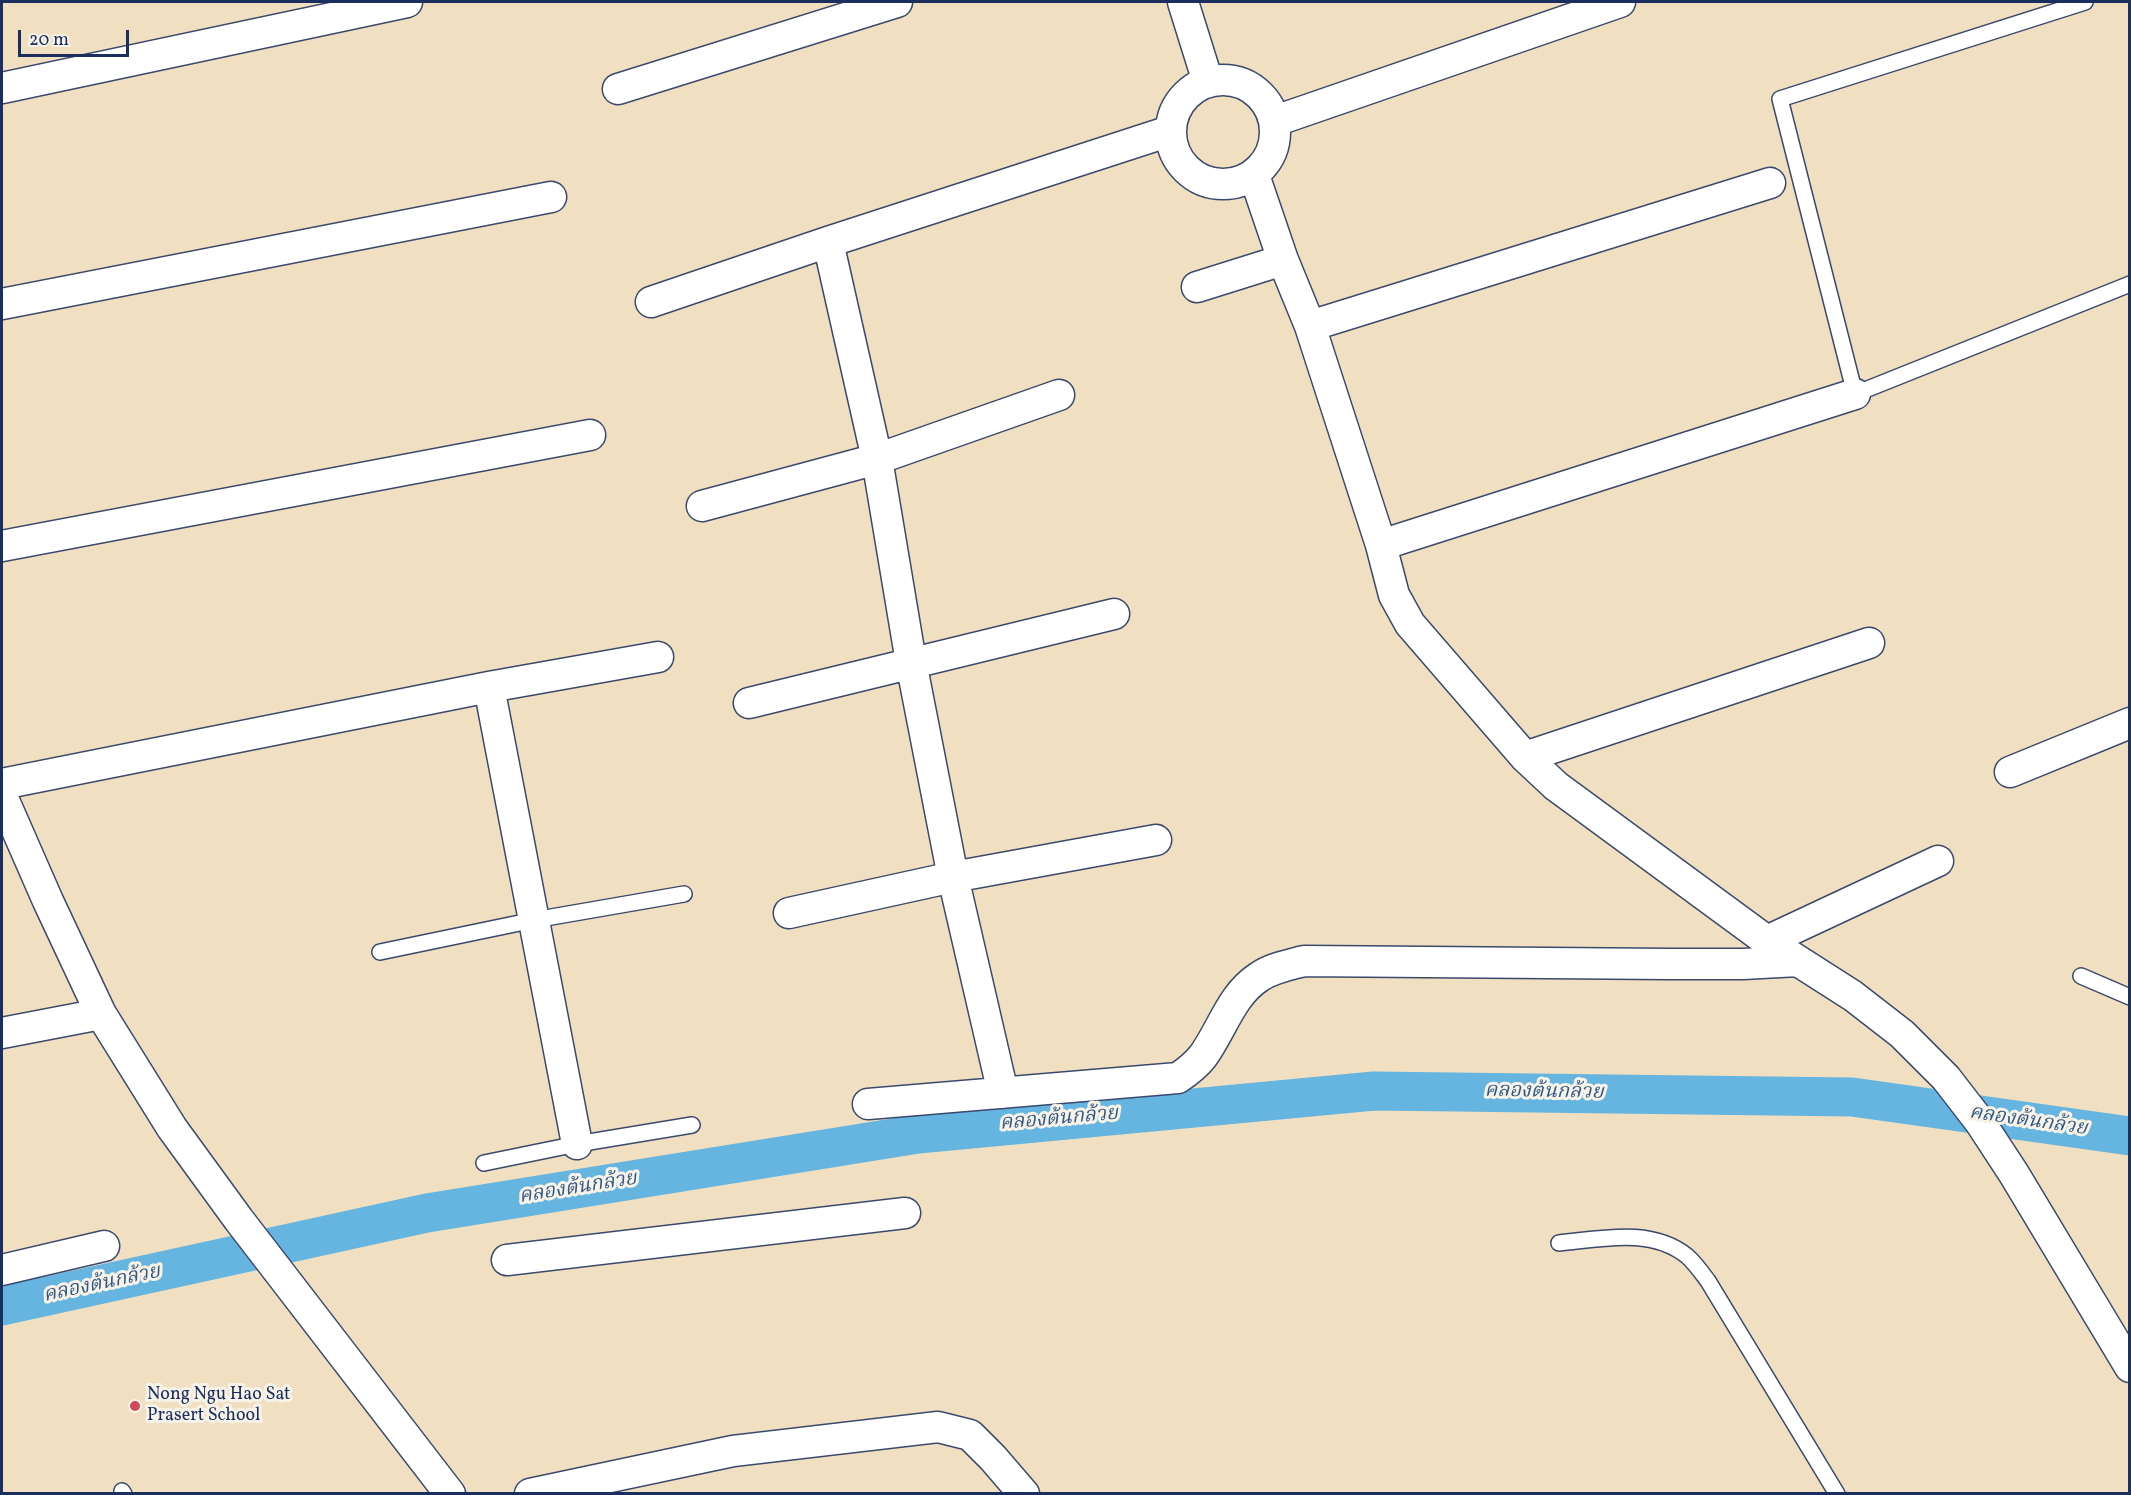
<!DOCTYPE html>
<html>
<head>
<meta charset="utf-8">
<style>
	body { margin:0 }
	#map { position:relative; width:2131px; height:1495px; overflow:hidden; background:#f1dfc1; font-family:Vollkorn,serif }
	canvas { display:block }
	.frame { position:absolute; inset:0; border:3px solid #1b2f5e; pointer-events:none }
	.scale { position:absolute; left:18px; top:30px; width:111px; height:27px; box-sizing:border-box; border:3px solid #1b2f5e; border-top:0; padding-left:8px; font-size:18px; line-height:21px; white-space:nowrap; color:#1b2f5e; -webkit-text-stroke:4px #f7f3e8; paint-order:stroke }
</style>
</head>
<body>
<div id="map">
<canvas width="2131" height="1495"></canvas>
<div class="frame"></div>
<div class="scale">20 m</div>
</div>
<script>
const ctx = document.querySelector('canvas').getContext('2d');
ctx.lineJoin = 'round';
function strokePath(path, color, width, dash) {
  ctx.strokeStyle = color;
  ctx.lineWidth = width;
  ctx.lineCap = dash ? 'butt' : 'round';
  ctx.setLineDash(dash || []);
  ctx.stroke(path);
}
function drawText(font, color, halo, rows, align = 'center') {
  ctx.font = font + ' Vollkorn,"Noto Serif Thai",serif';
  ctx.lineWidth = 6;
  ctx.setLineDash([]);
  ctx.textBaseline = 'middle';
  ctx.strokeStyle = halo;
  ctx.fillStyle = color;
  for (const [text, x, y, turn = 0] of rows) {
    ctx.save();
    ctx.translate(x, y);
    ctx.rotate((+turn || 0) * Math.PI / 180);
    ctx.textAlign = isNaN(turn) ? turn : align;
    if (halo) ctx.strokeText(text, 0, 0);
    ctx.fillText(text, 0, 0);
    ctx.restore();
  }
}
strokePath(new Path2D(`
	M2 1306 427 1213 918 1134 1374 1091 1852 1097 2130 1136`), '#65b5e0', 39);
const lane = new Path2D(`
	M2085 2 1780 99 1855 394 2130 284
	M380 952 534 920 684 894
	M2081 976 2130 997
	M484 1163 577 1144 692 1125
	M1559 1243C1601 1239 1651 1227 1687 1256 1695 1263 1702 1273 1708 1281L1837 1494
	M122 1491 124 1494`);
const street = new Path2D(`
	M1183 2 1208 82
	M1171 132a52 52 0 1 1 104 0a52 52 0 1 1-104 0Z
	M2 88 407 2
	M618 89 897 2
	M1275 121 1620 2
	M1254 175 1283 260 1310 326 1381 545 1394 595 1410 624 1525 757 1556 786 1767 941 1853 996 1902 1034 1946 1078 1980 1122 2014 1174 2130 1367
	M828 242 877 459 911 662 953 877 1003 1093
	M1197 287 1283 260
	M651 302 828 242 1170 131
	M2 304 551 197
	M1310 326 1770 183
	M702 506 877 459 1059 395
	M1381 545 1855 394
	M2 546 590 435
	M489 687 577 1144
	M749 703 1114 614
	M1525 757 1869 643
	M2010 772 2130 723
	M2 784 489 687 658 657
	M2 796 48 901 101 1014 172 1128 239 1220 450 1494
	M789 913 953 877 1156 840
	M1767 941 1938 861
	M2 1033 101 1014
	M868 1104 1178 1078C1187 1072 1196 1065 1203 1056 1222 1030 1231 995 1259 977 1272 968 1289 965 1304 961L1669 964H1743L1798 961
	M507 1260 905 1213
	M2 1270 104 1246
	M530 1494 733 1451 938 1427 970 1435 993 1458 1024 1494`);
strokePath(lane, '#3b496d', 18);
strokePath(street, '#3b496d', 33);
strokePath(lane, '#fff', 15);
strokePath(street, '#fff', 30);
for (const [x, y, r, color] of [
	[135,1406,6,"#d1495b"]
]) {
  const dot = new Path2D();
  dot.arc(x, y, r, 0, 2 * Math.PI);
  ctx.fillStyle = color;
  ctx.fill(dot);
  strokePath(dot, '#f7f3e8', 2);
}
drawText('18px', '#1b2f5e', '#f7f3e8', [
	["Nong Ngu Hao Sat",147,1396],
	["Prasert School",147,1417]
], 'left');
drawText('italic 20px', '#315785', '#f7f3e8', [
	["คลองต้นกล้วย",1544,1093,1],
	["คลองต้นกล้วย",1059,1120,-5],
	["คลองต้นกล้วย",2028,1122,8],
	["คลองต้นกล้วย",578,1189,-9],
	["คลองต้นกล้วย",102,1285,-12]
]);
</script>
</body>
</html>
